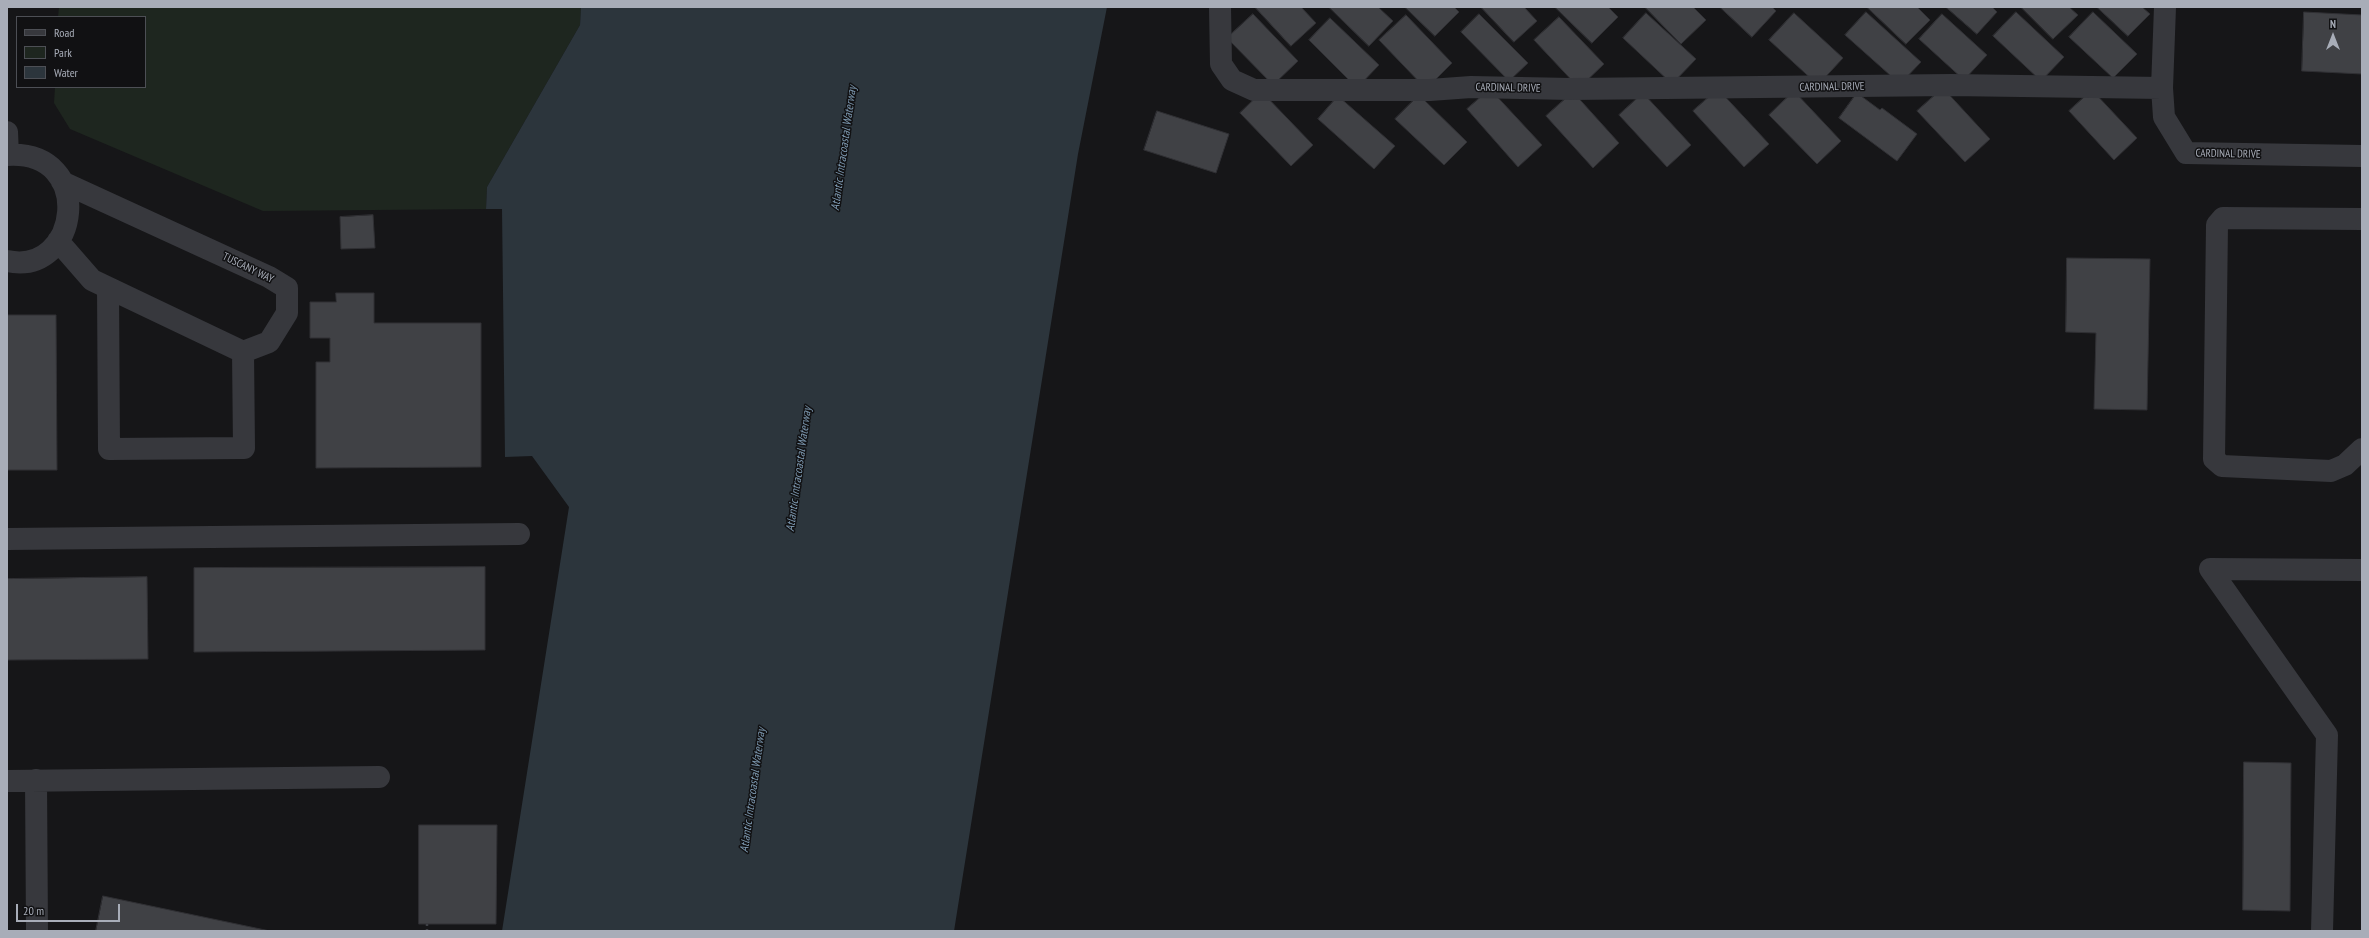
<!DOCTYPE html>
<html>
<head>
<meta charset="utf-8">
<style>
	body { margin:0 }
	#map { position:relative; width:2369px; height:938px; overflow:hidden; background:#161618; font-family:"PT Sans Narrow",sans-serif }
	canvas { display:block }
	.frame { position:absolute; inset:0; border:8px solid #a8adb8; pointer-events:none }
	.legend { position:absolute; left:16px; top:16px; width:130px; height:72px; box-sizing:border-box; background:#111113; border:1px solid #4d4f55; margin:0; padding:5px 7px; list-style:none; font-size:12px; color:#a8adb8 }
	.legend li { display:flex; align-items:center; gap:8px; height:20px }
	.legend b { width:20px; border:1px solid #4d4f55 }
	.north { position:absolute; left:2313px; top:16px; width:40px; height:40px; -webkit-text-stroke:3px #111113; paint-order:stroke; rotate:0deg; font-size:11px; font-weight:700; line-height:16px; text-align:center; color:#a8adb8 }
	.north::after { content:''; display:block; margin:auto; width:14px; height:18px; background:#a8adb8; clip-path:polygon(50% 0,100% 100%,50% 72%,0 100%) }
	.scale { position:absolute; left:16px; top:904px; width:104px; height:18px; box-sizing:border-box; border:2px solid #a8adb8; border-top:0; padding-left:5px; font-size:12px; line-height:14px; white-space:nowrap; color:#a8adb8; -webkit-text-stroke:3px #111113; paint-order:stroke }
</style>
</head>
<body>
<div id="map">
<canvas width="2369" height="938"></canvas>
<div class="frame"></div>
<ul class="legend">
<li><b style="height:5px;background:#37383d"></b>Road</li>
<li><b style="height:11px;background:#1e261f"></b>Park</li>
<li><b style="height:11px;background:#2c353c"></b>Water</li>
</ul>
<div class="north">N</div>
<div class="scale">20 m</div>
</div>
<script>
const ctx = document.querySelector('canvas').getContext('2d');
ctx.lineJoin = 'round';
function fillPath(path, color) {
  ctx.fillStyle = color;
  ctx.fill(path, 'evenodd');
}
function strokePath(path, color, width, dash) {
  ctx.strokeStyle = color;
  ctx.lineWidth = width;
  ctx.lineCap = dash ? 'butt' : 'round';
  ctx.setLineDash(dash || []);
  ctx.stroke(path);
}
function drawText(font, color, halo, rows, align = 'center') {
  ctx.font = font + ' "PT Sans Narrow",sans-serif';
  ctx.lineWidth = 3;
  ctx.setLineDash([]);
  ctx.textBaseline = 'middle';
  ctx.strokeStyle = halo;
  ctx.fillStyle = color;
  for (const [text, x, y, turn = 0] of rows) {
    ctx.save();
    ctx.translate(x, y);
    ctx.rotate((+turn || 0) * Math.PI / 180);
    ctx.textAlign = isNaN(turn) ? turn : align;
    if (halo) ctx.strokeText(text, 0, 0);
    ctx.fillText(text, 0, 0);
    ctx.restore();
  }
}
fillPath(new Path2D(`
	M59 7H581L580 25 487 187 486 209 263 211 70 129 54 103 55 87H145V17H58Z`), '#1e261f');
fillPath(new Path2D(`
	M581 7H1107L1078 154 954 931H502L569 507 532 456 505 457 502 209H486L487 187 580 25Z`), '#2c353c');
const building = new Path2D(`
	M1255 7H1301L1316 23 1291 46Z
	M1329 7H1378L1393 21 1369 46Z
	M1405 7H1454L1459 12 1435 36Z
	M1481 7H1524L1537 21 1514 42Z
	M1555 7H1608L1618 17 1592 43Z
	M1645 7H1693L1706 20 1681 44Z
	M1720 7H1772L1776 11 1752 37Z
	M1867 7H1917L1930 20 1906 44Z
	M1946 7H1992L1997 12 1977 34Z
	M2021 7H2069L2078 15 2053 39Z
	M2097 7H2142L2150 14 2128 36Z
	M1866 12 1921 62 1900 84 1845 35Z
	M2016 12 2064 57 2041 81 1993 36Z
	M2093 12 2137 54 2113 78 2069 37Z
	M2304 12 2362 15V74L2302 71Z
	M1646 13 1696 59 1672 84 1623 38Z
	M1794 13 1843 58 1818 85 1769 40Z
	M1253 14 1298 61 1273 85 1227 38Z
	M1479 14 1528 63 1509 81 1461 32Z
	M1942 14 1987 55 1964 80 1919 39Z
	M1406 15 1452 63 1426 89 1379 40Z
	M1559 17 1604 64 1579 88 1534 40Z
	M1330 18 1379 65 1357 88 1309 40Z
	M1943 88 1990 139 1965 162 1917 111Z
	M1490 89 1542 145 1518 167 1467 109Z
	M1718 89 1769 144 1744 167 1693 111Z
	M2092 90 2137 138 2114 160 2069 111Z
	M1794 91 1841 141 1817 164 1769 115Z
	M1262 92 1313 145 1291 166 1240 113Z
	M1573 92 1619 143 1593 168 1546 116Z
	M1643 93 1691 145 1667 167 1619 115Z
	M1857 93 1880 110 1882 108 1917 134 1897 161 1839 118Z
	M1419 95 1467 142 1444 165 1395 119Z
	M1338 96 1395 146 1374 169 1318 119Z
	M1157 111 1229 134 1216 173 1144 150Z
	M373 215 375 248 341 249 340 217Z
	M2067 258 2150 259 2147 410 2094 409 2096 333 2066 332Z
	M336 293H374V323H481V467L316 468V362H330V338H310V302H336Z
	M7 315H56L57 470H7Z
	M485 567V650L194 652V568Z
	M147 577 148 659 7 660V579Z
	M2244 762 2291 763 2290 911 2243 910Z
	M419 825H497L496 924H419Z
	M103 896 270 931H96Z`);
fillPath(building, '#404145');
strokePath(building, '#303034', 1);
strokePath(new Path2D(`
	M427 931V924`), '#3d3f44', 2.5, [2, 3]);
strokePath(new Path2D(`
	M1220 7 1221 64 1232 80 1254 90H1430L1471 87 1571 89 1951 85 2162 88
	M2165 7 2162 88 2164 117 2186 153 2362 156
	M7 132 8 155
	M7 155C97 149 80 277 7 261
	M2362 219 2223 218 2217 225 2214 459 2222 466 2331 471 2345 465 2362 449
	M58 241 92 280 243 352 269 342 287 313V288L269 277 62 182
	M108 288 109 449 244 448 243 352
	M7 539 519 534
	M36 780 37 931
	M7 781 379 777
	M2322 931 2327 735 2210 569 2362 570`), '#37383d', 22);
drawText('11px', '#a8adb8', '#111113', [
	["CARDINAL DRIVE",1832,87,-1],
	["CARDINAL DRIVE",1508,88,1],
	["CARDINAL DRIVE",2228,154,1],
	["TUSCANY WAY",248,268,26]
]);
drawText('italic 12px', '#7f9bb3', '#111113', [
	["Atlantic Intracoastal Waterway",844,148,-82],
	["Atlantic Intracoastal Waterway",799,469,-82],
	["Atlantic Intracoastal Waterway",753,790,-82]
]);
</script>
</body>
</html>
